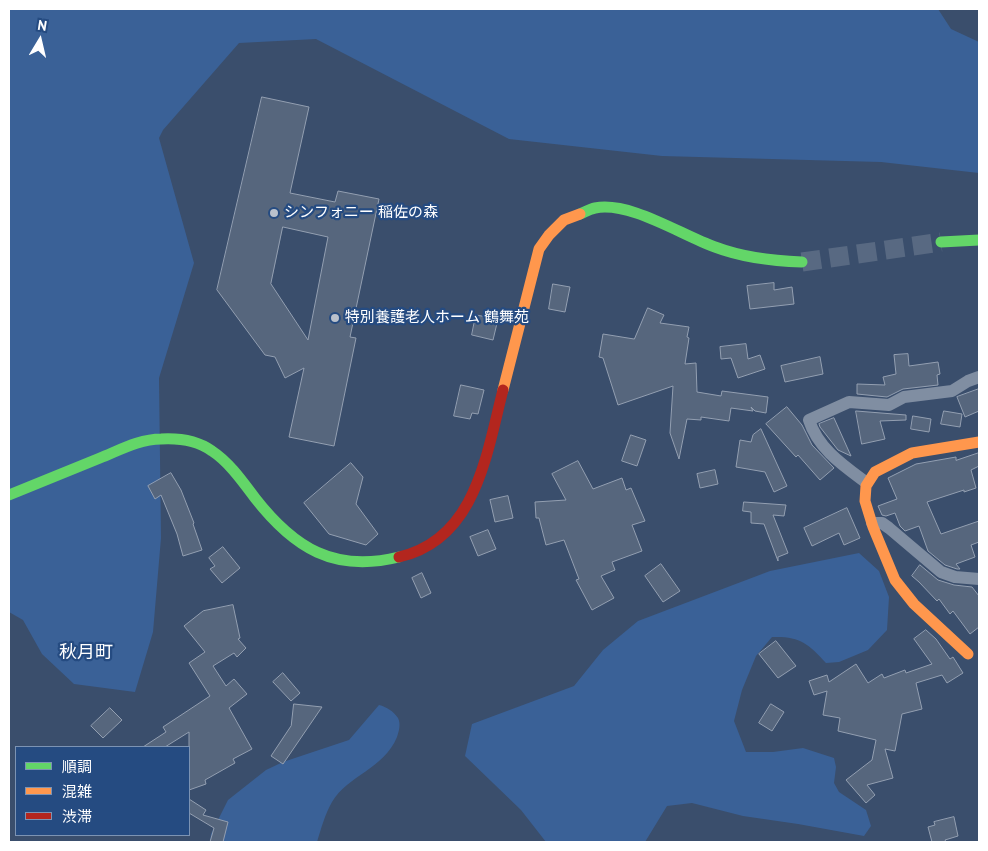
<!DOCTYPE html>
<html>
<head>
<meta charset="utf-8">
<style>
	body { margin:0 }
	#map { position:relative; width:988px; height:851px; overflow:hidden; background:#3a4e6c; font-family:"PT Sans","Noto Sans JP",sans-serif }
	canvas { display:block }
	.frame { position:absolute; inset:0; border:10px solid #fff; pointer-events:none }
	.legend { position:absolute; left:15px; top:746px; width:175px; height:90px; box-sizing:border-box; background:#254b81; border:1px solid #7c93b3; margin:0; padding:6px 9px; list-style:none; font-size:15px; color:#fff }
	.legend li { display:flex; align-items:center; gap:10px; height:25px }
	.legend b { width:25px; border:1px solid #7c93b3 }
	.north { position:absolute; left:15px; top:15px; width:50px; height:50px; -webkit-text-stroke:4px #254b81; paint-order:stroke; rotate:9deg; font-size:14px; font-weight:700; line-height:20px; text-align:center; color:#fff }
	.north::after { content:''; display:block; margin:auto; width:18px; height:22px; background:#fff; clip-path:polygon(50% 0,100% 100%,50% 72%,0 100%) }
</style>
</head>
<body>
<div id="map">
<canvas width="988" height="851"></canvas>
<div class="frame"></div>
<ul class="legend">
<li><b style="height:6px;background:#63d668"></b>順調</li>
<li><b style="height:6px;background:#ff974d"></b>混雑</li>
<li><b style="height:6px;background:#b3261e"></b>渋滞</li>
</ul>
<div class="north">N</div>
</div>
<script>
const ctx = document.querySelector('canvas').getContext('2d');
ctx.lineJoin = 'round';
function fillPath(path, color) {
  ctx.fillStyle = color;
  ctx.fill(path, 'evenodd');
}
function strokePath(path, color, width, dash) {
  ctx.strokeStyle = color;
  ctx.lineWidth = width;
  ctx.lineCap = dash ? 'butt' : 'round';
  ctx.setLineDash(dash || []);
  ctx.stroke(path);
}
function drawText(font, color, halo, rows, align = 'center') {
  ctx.font = font + ' "PT Sans","Noto Sans JP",sans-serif';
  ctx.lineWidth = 4.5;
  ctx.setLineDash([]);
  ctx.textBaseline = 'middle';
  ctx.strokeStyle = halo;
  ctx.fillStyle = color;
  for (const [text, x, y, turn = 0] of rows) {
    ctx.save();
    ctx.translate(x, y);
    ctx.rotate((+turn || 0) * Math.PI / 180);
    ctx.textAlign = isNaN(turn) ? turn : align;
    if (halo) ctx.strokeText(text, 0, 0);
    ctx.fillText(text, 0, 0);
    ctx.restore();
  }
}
fillPath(new Path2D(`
	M9 9H938L951 29 979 42V173L881 162 662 156 509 139 316 39 239 43 163 130 159 138 194 263 159 378 161 538 153 632 135 692 74 684 42 654 23 620 9 612Z
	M859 553 879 571 889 597 887 630 868 650 839 662 826 663C808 643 799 636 772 637L756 656 742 690 734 721 746 752H773L803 748 834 758 836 767 834 783 839 792 866 810 871 826 864 836 798 824 743 816 692 803 667 806 645 842H546L521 810 465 756 472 724 574 686 603 650 638 621 770 571Z
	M379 705C387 707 393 711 398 718 401 724 399 731 397 737 384 769 348 775 332 802 325 814 321 829 317 842H210L211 834 228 800 266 770 283 762 349 740Z`), '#3a6197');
const building = new Path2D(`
	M262 97 309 107 290 193 335 202 338 191 379 199 350 337 356 338 334 446 289 437 304 368 285 378 275 357 265 355 217 290ZM283 227 328 237 308 340 271 284Z
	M774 283V290L792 287 794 304 750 309 747 286Z
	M553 284 570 287 565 312 549 309Z
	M648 308 664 315 660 323 689 327 687 337 689 338 685 364 696 363 697 392 721 396 722 391 768 397 766 413 755 411 751 407 753 411 731 408 729 421 701 417V420L687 419 679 459 670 433 673 386 618 405 603 358 599 357 603 334 634 339Z
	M476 315 498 319 493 340 472 335Z
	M746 344 748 359 760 355 765 369 738 378 731 358 721 359 720 347Z
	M908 354 909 366 938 362 940 374 937 375 938 385 903 389 887 397 857 394V384L885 385 883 377 896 374 894 355Z
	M820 357 823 374 785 382 781 366Z
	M461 385 484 390 478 414 472 413 470 419 454 416Z
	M979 389V411L965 417 957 397Z
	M787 407 802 425 812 445 834 468 820 480 798 455 796 457 766 424Z
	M856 411 906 415V420L880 421 885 439 862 444Z
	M944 411 962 414 960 427 941 424Z
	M913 416 931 419 929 432 911 429Z
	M834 418 851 456 838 450 820 427 819 424Z
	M761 429 787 486 774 492 765 472 736 467 740 440 751 442 753 435Z
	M631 435 646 440 637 466 622 461Z
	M979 453V466L971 470 976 488 964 492V490L927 502 941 534 979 521V542L971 545 975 557 956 564 960 569H957L945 565 928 551 919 526 905 531 900 526 895 513 886 516 882 515 878 506 897 499 888 478 916 464 956 457V460Z
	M578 461 593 489 622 478 626 490 631 488 645 521 632 525 642 551 612 562 615 570 601 576 614 598 592 610 576 580 579 579 564 540 546 545 539 518H536L535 502 566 500 552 474Z
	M351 463 363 477 356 504 378 534 366 545 329 534 304 503Z
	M715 470 718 484 700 488 697 474Z
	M171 473 181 490 194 523 193 524 202 550 183 556 177 534 161 495 155 499 148 486Z
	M508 496 513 518 495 522 490 500Z
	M744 502 786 505 784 516 773 515 788 553 778 557V561L764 524 751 523V512L743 511Z
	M847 508 860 538 844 545 839 533 812 546 804 528Z
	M488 530 496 549 478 556 470 537Z
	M223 547 240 568 222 583 210 569 215 566 209 558Z
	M661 564 680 591 663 602 645 576Z
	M920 565 938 580 954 585 972 587 979 596V627L970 634 953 611 950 614 939 599 937 601 919 582 912 576Z
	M422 573 431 593 421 598 412 578Z
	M233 605 240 638 238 639 246 648 237 657 234 653 213 666 226 686 234 679 247 694 229 708 252 749 233 759 235 763 205 780 206 784 189 790V732L165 747H143L166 732 163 727 210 696 189 663 205 652 184 626 203 611Z
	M926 630 936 639 950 659 953 657 963 673 947 683 942 675 916 683 922 709 902 714 895 751 885 749 893 778 867 785 875 795 866 803 846 780 872 760 876 740 838 731 840 718 823 715 827 691 814 695 809 681 827 675 829 682 856 664 868 683 882 674 884 678 905 670 906 673 932 664 914 639Z
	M776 641 796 666 778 678 759 654Z
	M283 673 300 693 291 701 273 682Z
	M294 704 322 707 283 764 271 756 291 726Z
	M771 704 784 712 772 731 759 723Z
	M110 708 122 720 103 738 91 726Z
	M189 799 206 810 203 815 228 822 223 842H210L214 828 189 813Z
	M954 817 958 836 945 840 946 842H932L928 827 935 825 934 822Z`);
fillPath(building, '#56667d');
strokePath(building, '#939fb1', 1);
strokePath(new Path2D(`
	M802 262 941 242`), '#586982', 19, [19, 9]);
strokePath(new Path2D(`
	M867 483C844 466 818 449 809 420L849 402 889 405 904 397 952 391 968 381 979 377
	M872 523H882L889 528 941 572 955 577 979 579`), '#808ea2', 12);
strokePath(new Path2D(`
	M580 214C585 212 590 209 595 208 630 201 681 235 715 247 744 258 772 261 802 262
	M941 242 979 240
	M9 495C39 483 70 470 100 458 120 450 140 439 161 439 179 438 198 441 212 451 229 462 243 482 255 498 294 548 334 573 399 557`), '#63d668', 11);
strokePath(new Path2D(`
	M503 390 539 249 549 235 564 220 580 214
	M968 654 914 604 895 580 873 527 865 501 866 486 875 472 912 453 979 442`), '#ff974d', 11);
strokePath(new Path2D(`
	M399 557C476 539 486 456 503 390`), '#b3261e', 11);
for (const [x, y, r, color] of [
	[274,213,5,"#bac1cc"],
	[335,318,5,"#bac1cc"]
]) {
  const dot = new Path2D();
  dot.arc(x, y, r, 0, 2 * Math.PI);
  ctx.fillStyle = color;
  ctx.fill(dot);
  strokePath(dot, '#254b81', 2);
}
drawText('15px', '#fff', '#254b81', [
	["シンフォニー 稲佐の森",284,213],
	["特別養護老人ホーム 鶴舞苑",345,318]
], 'left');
drawText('18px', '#fff', '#254b81', [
	["秋月町",86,653]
]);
</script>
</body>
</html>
